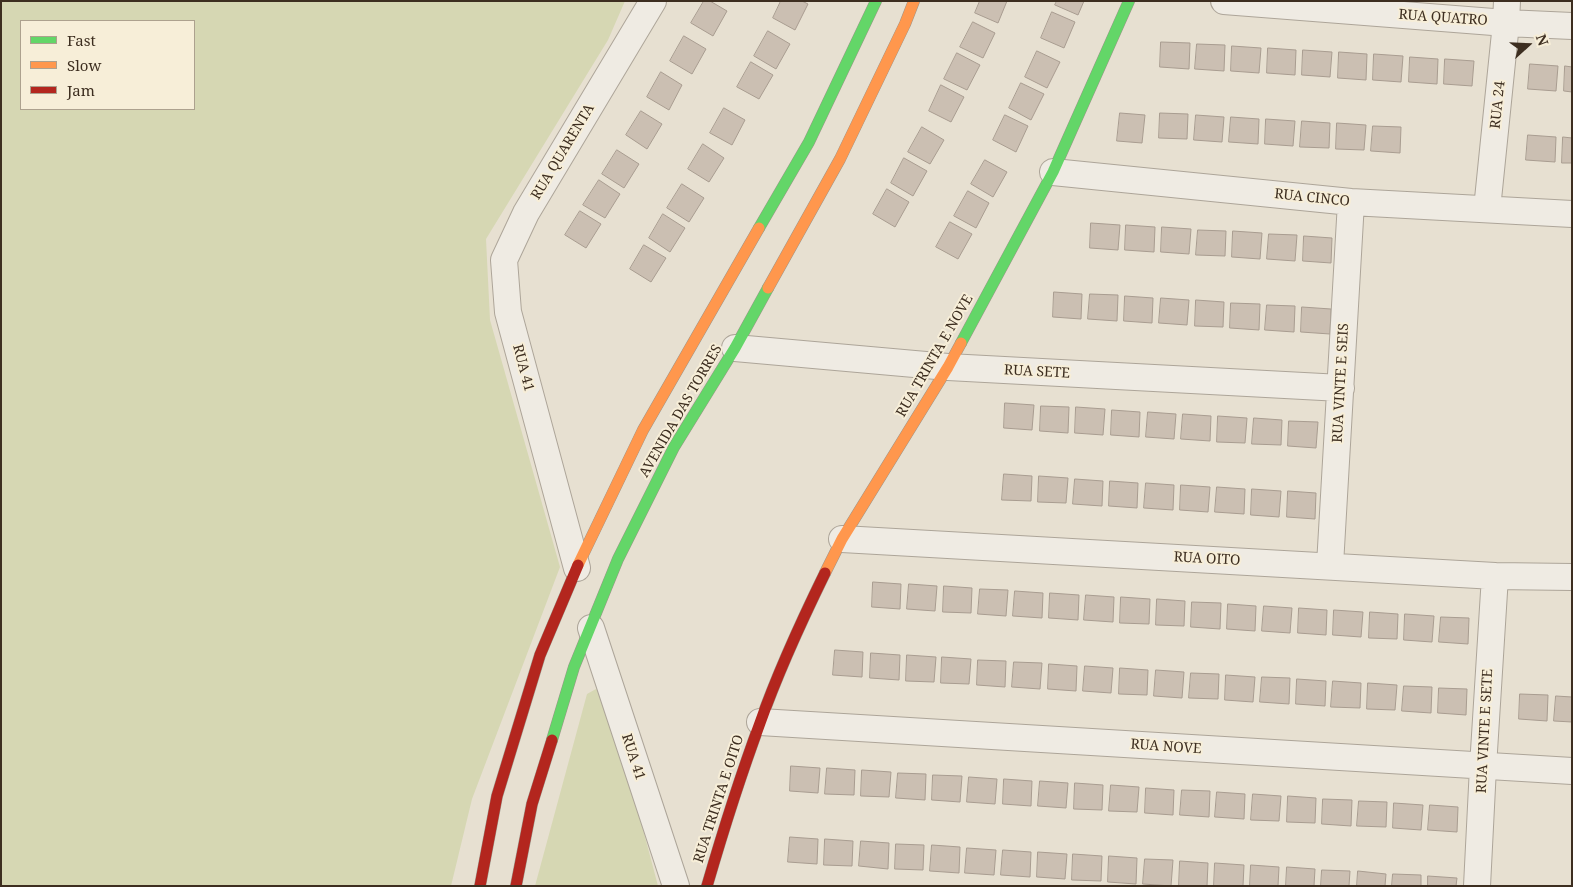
<!DOCTYPE html>
<html>
<head>
<meta charset="utf-8">
<style>
	body { margin:0 }
	#map { position:relative; width:1573px; height:887px; overflow:hidden; background:#e7e0d1; font-family:"Noto Serif",serif }
	canvas { display:block }
	.frame { position:absolute; inset:0; border:2px solid #3d2e20; pointer-events:none }
	.legend { position:absolute; left:20px; top:20px; width:175px; height:90px; box-sizing:border-box; background:#f7eed8; border:1px solid #ada18e; margin:0; padding:6px 9px; list-style:none; font-size:15px; color:#3d2e20 }
	.legend li { display:flex; align-items:center; gap:10px; height:25px }
	.legend b { width:25px; border:1px solid #ada18e }
	.north { position:absolute; left:1503px; top:20px; width:50px; height:50px; -webkit-text-stroke:4px #f7eed8; paint-order:stroke; rotate:70deg; font-size:14px; font-weight:700; line-height:20px; text-align:center; color:#3d2e20 }
	.north::after { content:''; display:block; margin:auto; width:18px; height:22px; background:#3d2e20; clip-path:polygon(50% 0,100% 100%,50% 72%,0 100%) }
</style>
</head>
<body>
<div id="map">
<canvas width="1573" height="887"></canvas>
<div class="frame"></div>
<ul class="legend">
<li><b style="height:6px;background:#63d668"></b>Fast</li>
<li><b style="height:6px;background:#ff974d"></b>Slow</li>
<li><b style="height:6px;background:#b3261e"></b>Jam</li>
</ul>
<div class="north">N</div>
</div>
<script>
const ctx = document.querySelector('canvas').getContext('2d');
ctx.lineJoin = 'round';
function fillPath(path, color) {
  ctx.fillStyle = color;
  ctx.fill(path, 'evenodd');
}
function strokePath(path, color, width, dash) {
  ctx.strokeStyle = color;
  ctx.lineWidth = width;
  ctx.lineCap = dash ? 'butt' : 'round';
  ctx.setLineDash(dash || []);
  ctx.stroke(path);
}
function drawText(font, color, halo, rows, align = 'center') {
  ctx.font = font + ' "Noto Serif",serif';
  ctx.lineWidth = 4;
  ctx.setLineDash([]);
  ctx.textBaseline = 'middle';
  ctx.strokeStyle = halo;
  ctx.fillStyle = color;
  for (const [text, x, y, turn = 0] of rows) {
    ctx.save();
    ctx.translate(x, y);
    ctx.rotate((+turn || 0) * Math.PI / 180);
    ctx.textAlign = isNaN(turn) ? turn : align;
    if (halo) ctx.strokeText(text, 0, 0);
    ctx.fillText(text, 0, 0);
    ctx.restore();
  }
}
fillPath(new Path2D(`
	M1 1H625L608 40 486 239 490 320 560 567 472 799 451 886H1ZM21 21H194V109H21Z
	M596 689 608 697 658 886H535L587 694Z`), '#d6d7b3');
const building = new Path2D(`
	M704 1H710L727 11 713 36 691 23Z
	M781 1H802L808 4 795 30 773 18Z
	M980 1H1007L998 23 975 13Z
	M1057 1H1084L1078 15 1055 5Z
	M1052 12 1075 22 1064 48 1041 38Z
	M973 22 995 33 983 58 960 47Z
	M768 31 790 44 776 69 754 56Z
	M684 36 706 49 692 74 670 61Z
	M1161 42 1190 43 1189 69 1160 67Z
	M1197 44 1225 45 1224 71 1195 69Z
	M1232 46 1261 48 1259 73 1231 71Z
	M1268 48 1296 50 1295 75 1267 73Z
	M1303 50 1332 52 1330 77 1302 75Z
	M1037 51 1060 62 1047 88 1025 77Z
	M1339 52 1367 54 1366 80 1338 78Z
	M957 53 980 65 967 90 944 79Z
	M1374 54 1403 56 1401 82 1373 80Z
	M1410 57 1438 59 1437 84 1409 82Z
	M1445 59 1474 61 1472 86 1444 84Z
	M751 62 773 75 759 99 737 87Z
	M1530 64 1558 66 1556 91 1528 89Z
	M1565 66 1572 67V92L1564 91Z
	M661 72 682 85 669 110 647 97Z
	M1021 83 1044 94 1031 120 1009 108Z
	M941 85 964 97 951 122 929 111Z
	M724 108 745 120 732 145 710 133Z
	M641 111 662 124 647 149 626 135Z
	M1120 113 1145 115 1142 143 1117 141Z
	M1160 113 1188 114 1187 139 1159 138Z
	M1005 115 1028 126 1016 152 993 140Z
	M1196 115 1224 117 1222 142 1194 140Z
	M1231 117 1259 119 1258 144 1229 142Z
	M1266 119 1295 121 1293 146 1265 144Z
	M1302 121 1330 123 1329 148 1300 147Z
	M1337 123 1366 125 1364 150 1336 149Z
	M1373 126 1401 127 1400 153 1371 151Z
	M922 127 944 140 930 164 908 152Z
	M1528 135 1556 137 1555 162 1526 160Z
	M1563 137 1572 138V163H1562Z
	M703 144 724 158 709 182 688 169Z
	M617 150 639 164 624 188 602 174Z
	M904 158 927 171 913 196 891 183Z
	M985 160 1007 172 993 197 971 184Z
	M599 180 620 194 605 218 583 205Z
	M682 184 704 198 689 222 667 208Z
	M887 189 909 202 895 227 873 214Z
	M968 191 989 203 976 228 954 216Z
	M580 211 601 224 586 248 565 235Z
	M663 214 685 228 670 252 649 238Z
	M950 222 972 234 958 259 936 247Z
	M1091 223 1120 225 1118 250 1090 248Z
	M1126 225 1155 227 1154 252 1125 250Z
	M1162 227 1191 229 1189 254 1161 252Z
	M1198 230 1226 231 1225 256 1196 255Z
	M1233 231 1262 233 1260 259 1232 257Z
	M1269 234 1297 235 1295 261 1267 259Z
	M1304 236 1332 238 1331 263 1303 261Z
	M644 245 666 258 651 282 630 269Z
	M1054 292 1082 294 1081 319 1053 317Z
	M1090 294 1118 295 1117 321 1088 319Z
	M1125 296 1153 298 1152 323 1124 321Z
	M1161 298 1189 300 1187 325 1159 323Z
	M1196 300 1224 302 1223 327 1195 326Z
	M1231 303 1260 304 1259 330 1230 328Z
	M1267 305 1295 306 1294 332 1265 330Z
	M1302 307 1331 309 1330 334 1301 332Z
	M1005 403 1034 405 1032 430 1004 428Z
	M1041 406 1069 407 1068 433 1040 431Z
	M1076 407 1105 409 1103 435 1075 433Z
	M1112 410 1140 412 1139 437 1111 435Z
	M1148 412 1176 414 1174 439 1146 437Z
	M1183 414 1211 416 1210 441 1181 439Z
	M1218 416 1247 418 1245 443 1217 442Z
	M1254 418 1282 420 1281 445 1252 444Z
	M1289 421 1318 422 1316 448 1288 446Z
	M1004 474 1032 476 1031 501 1002 500Z
	M1039 476 1068 478 1066 503 1038 502Z
	M1075 479 1103 481 1102 506 1073 504Z
	M1110 481 1138 483 1137 508 1109 506Z
	M1146 483 1174 485 1173 510 1144 508Z
	M1181 485 1210 487 1208 512 1180 510Z
	M1217 487 1245 489 1244 514 1215 512Z
	M1252 489 1281 491 1279 517 1251 515Z
	M1288 491 1316 493 1315 519 1287 517Z
	M873 582 901 584 900 609 872 607Z
	M909 584 937 586 935 611 907 609Z
	M944 586 972 588 971 613 943 612Z
	M980 589 1008 590 1006 616 978 614Z
	M1015 591 1043 593 1042 618 1013 616Z
	M1050 593 1079 595 1078 620 1049 618Z
	M1086 595 1114 597 1113 622 1084 620Z
	M1121 597 1150 599 1149 624 1120 623Z
	M1157 599 1185 601 1184 626 1156 625Z
	M1192 602 1221 603 1220 629 1191 627Z
	M1228 604 1256 606 1255 631 1227 629Z
	M1264 606 1292 608 1290 633 1262 631Z
	M1299 608 1327 610 1326 635 1298 633Z
	M1334 610 1363 612 1361 637 1333 635Z
	M1370 612 1398 614 1397 639 1369 638Z
	M1405 614 1434 616 1432 642 1404 640Z
	M1441 617 1469 618 1468 644 1439 642Z
	M835 650 863 652 862 677 833 675Z
	M871 653 900 655 899 680 870 678Z
	M907 655 936 657 934 682 906 681Z
	M942 657 971 659 969 684 941 683Z
	M978 660 1006 661 1005 687 977 685Z
	M1014 662 1042 663 1040 689 1012 687Z
	M1049 664 1077 666 1076 691 1048 689Z
	M1085 666 1113 668 1111 693 1083 691Z
	M1120 668 1148 670 1147 695 1119 694Z
	M1156 670 1184 672 1182 698 1154 696Z
	M1191 673 1219 674 1218 699 1189 698Z
	M1226 675 1255 677 1253 702 1225 700Z
	M1262 677 1290 678 1289 704 1260 702Z
	M1297 679 1326 681 1325 706 1296 704Z
	M1333 681 1361 683 1360 708 1331 707Z
	M1368 683 1397 685 1395 710 1367 709Z
	M1404 686 1432 687 1431 713 1402 711Z
	M1439 688 1467 689 1466 715 1438 713Z
	M1520 694 1548 695 1547 721 1519 719Z
	M1556 696 1572 697V722L1554 721Z
	M791 766 820 768 818 793 790 791Z
	M827 768 855 770 854 795 825 794Z
	M862 770 891 772 889 797 861 796Z
	M898 773 926 774 925 800 896 798Z
	M933 775 962 776 960 802 932 800Z
	M969 777 997 779 995 804 967 802Z
	M1004 779 1032 781 1031 806 1003 804Z
	M1040 781 1068 783 1066 808 1038 806Z
	M1075 783 1103 785 1102 810 1074 809Z
	M1111 785 1139 787 1137 812 1109 811Z
	M1146 788 1174 790 1173 815 1145 813Z
	M1182 790 1210 791 1209 817 1180 815Z
	M1217 792 1245 794 1244 819 1215 817Z
	M1253 794 1281 796 1279 821 1251 820Z
	M1288 796 1316 798 1315 823 1287 822Z
	M1323 799 1352 800 1351 826 1322 824Z
	M1359 801 1387 802 1386 827 1357 826Z
	M1394 803 1423 805 1421 830 1393 828Z
	M1430 805 1458 807 1457 832 1428 830Z
	M790 837 818 839 817 864 788 862Z
	M825 839 853 841 852 866 824 865Z
	M861 841 889 843 888 869 859 866Z
	M896 844 924 845 923 870 895 869Z
	M932 845 960 847 959 873 930 871Z
	M967 848 996 850 994 875 965 873Z
	M1003 850 1031 852 1030 877 1001 875Z
	M1038 852 1067 854 1065 879 1037 877Z
	M1073 854 1102 856 1101 881 1072 880Z
	M1109 856 1137 858 1136 884 1108 882Z
	M1145 859 1173 860 1171 886 1143 884Z
	M1180 861 1208 863 1207 886H1179Z
	M1215 863 1244 865 1243 886H1214Z
	M1251 865 1279 867 1278 886H1250Z
	M1287 867 1315 869 1314 886H1286Z
	M1322 870 1350 871 1349 886H1321Z
	M1358 871 1386 874 1385 886H1357Z
	M1393 874 1421 875V886H1392Z
	M1428 876 1457 878 1456 886H1428Z`);
fillPath(building, '#cbbfb2');
strokePath(building, '#a89c90', 1);
const street = new Path2D(`
	M1224 1 1506 23 1572 26
	M1053 172 1351 202 1572 214
	M1487 209 1506 23 1507 1
	M735 348 948 367 1341 388
	M842 539 1495 576 1572 577
	M1330 565 1351 202
	M577 568 508 312 504 260 526 213 653 1
	M591 628 676 886
	M760 722 1572 771
	M1477 886 1483 767 1495 576`);
const fast = new Path2D(`
	M759 228 809 142 876 1
	M961 343 1053 172 1129 1
	M552 740 574 667 618 559 674 447 735 348 768 288`);
const slow = new Path2D(`
	M768 288 840 159 905 24 914 1
	M578 565 643 430 759 228
	M825 573 842 539 948 367 961 343`);
const jam = new Path2D(`
	M480 886 497 796 540 655 578 565
	M516 886 532 804 552 740
	M707 886C723 831 740 777 760 723 778 672 801 622 825 573`);
strokePath(street, '#ada599', 28);
strokePath(fast, '#9c958a', 12);
strokePath(slow, '#9c958a', 12);
strokePath(jam, '#9c958a', 12);
strokePath(street, '#efebe3', 26);
strokePath(fast, '#63d668', 11);
strokePath(slow, '#ff974d', 11);
strokePath(jam, '#b3261e', 11);
drawText('14px', '#3d2e20', '#f7eed8', [
	["RUA QUATRO",1443,18,4],
	["RUA 24",1498,105,-84],
	["RUA QUARENTA",563,152,-59],
	["RUA CINCO",1312,198,6],
	["RUA TRINTA E NOVE",935,356,-60],
	["RUA 41",523,368,75],
	["RUA SETE",1037,372,3],
	["RUA VINTE E SEIS",1341,383,-87],
	["AVENIDA DAS TORRES",681,411,-60],
	["RUA OITO",1207,559,3],
	["RUA VINTE E SETE",1485,731,-87],
	["RUA NOVE",1166,747,4],
	["RUA 41",633,757,72],
	["RUA TRINTA E OITO",719,799,-72]
]);
</script>
</body>
</html>
